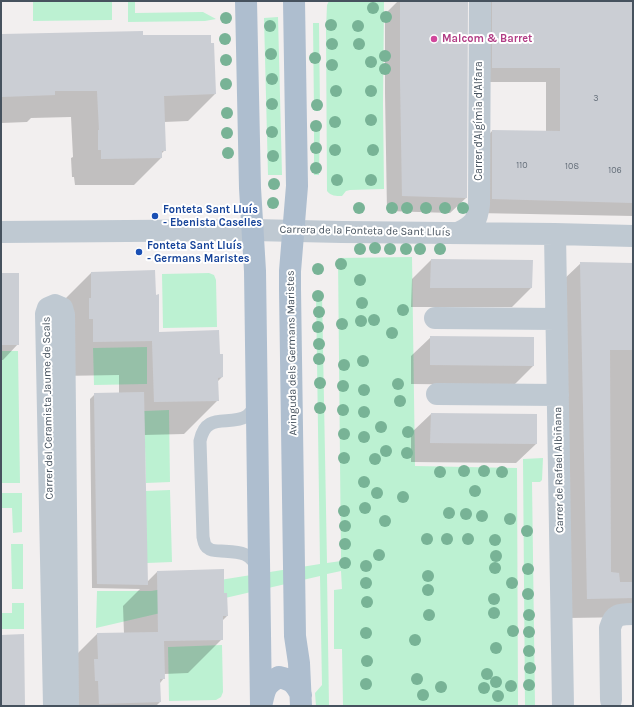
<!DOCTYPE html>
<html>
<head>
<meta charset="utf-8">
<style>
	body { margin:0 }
	#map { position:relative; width:634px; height:707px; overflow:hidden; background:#f2efef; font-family:Karla,sans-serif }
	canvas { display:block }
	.frame { position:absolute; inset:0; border:2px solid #46525e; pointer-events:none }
</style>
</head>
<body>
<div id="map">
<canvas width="634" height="707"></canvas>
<div class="frame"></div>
</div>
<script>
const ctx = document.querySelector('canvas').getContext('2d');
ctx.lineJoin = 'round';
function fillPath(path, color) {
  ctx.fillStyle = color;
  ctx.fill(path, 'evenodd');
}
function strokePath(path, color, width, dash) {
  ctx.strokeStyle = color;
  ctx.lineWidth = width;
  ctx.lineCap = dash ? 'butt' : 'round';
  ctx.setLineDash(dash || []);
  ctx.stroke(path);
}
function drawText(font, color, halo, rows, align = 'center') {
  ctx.font = font + ' Karla,sans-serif';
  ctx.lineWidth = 4;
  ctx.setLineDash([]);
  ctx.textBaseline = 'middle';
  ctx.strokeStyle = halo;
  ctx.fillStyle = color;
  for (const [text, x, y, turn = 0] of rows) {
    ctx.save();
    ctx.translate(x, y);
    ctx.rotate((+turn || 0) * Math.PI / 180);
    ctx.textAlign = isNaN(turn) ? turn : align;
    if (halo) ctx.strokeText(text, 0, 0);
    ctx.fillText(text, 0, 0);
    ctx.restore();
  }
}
fillPath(new Path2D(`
	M329 1H384L383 104 384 189 350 190 346 191 342 196C336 196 331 196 327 191L326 29 327 5Z
	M33 2H112V20L33 21Z
	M128 2H135V13L203 12 216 19 205 21 128 22Z
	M278 17 282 175H268L264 18Z
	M313 23H319L320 111H314Z
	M314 121H320L319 175H314Z
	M412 257 415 466 517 468 518 706H343L342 649H334V590L342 589 341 571 327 574 329 706H316L315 693 322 685 320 576 96 628 97 591H151L320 564 316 293H322L327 563 341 561 338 258Z
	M209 273 214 275 216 280 217 327 163 328 162 274Z
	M147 347V384L94 385 93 348Z
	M1 351H18L20 483H1Z
	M169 410 170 482 146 483 144 411Z
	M543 458 542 480 540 482H532L535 706H525L523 459Z
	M170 490 172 562 147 563 145 491Z
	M1 493H22V532L13 533 12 508H1Z
	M11 544H23V589H12Z
	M12 603H24V629H1V613H12Z
	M222 645 223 692 221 697 216 700 169 701 168 647Z`), '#bcf1d2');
fillPath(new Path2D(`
	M398 1H466V198L450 213 387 211 385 94V14Z
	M488 1H633V216L477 213 478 146 492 131 546 132V82H478Z
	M2 35 142 36 215 94 188 121 164 122 165 150 161 154V158L134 185H75L74 177H72L71 158 73 157 71 117 31 118 27 122 1 123V36Z
	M431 260 531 288 512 307H411L412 279Z
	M581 263 633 264V617L568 618 561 282Z
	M91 273 158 333 219 355 222 377 217 382 218 400 184 434 144 435 147 582 157 572 223 594 227 616 222 621V639L188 673 164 674V678L160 683V702L156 706H61L63 668 97 634H124L123 606 140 589 92 588 90 399 95 394 119 393V375L60 376 57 307Z
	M1 274 18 344 3 360H1Z
	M431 337 533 366 514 385 411 384V356Z
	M431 414 536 415V444L516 463 411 462V433Z
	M1 513 2 569 1 570Z`), '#0003');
fillPath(new Path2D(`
	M400 1H468L467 198 402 196 400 79Z
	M492 1H633V203L492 199V130L560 131V68H492Z
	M143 31V35H211V43H214L216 94 164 96 166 151H162V158L101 159V150H98V130H99L97 91H55V95L1 97 2 34Z
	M431 259 533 260 532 288H430Z
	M580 262 633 263V350H610L611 572 619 573 620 582H633V598L587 599Z
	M155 270 156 295 159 294V332L219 330 220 354H223V377L218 378 219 401 154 402 152 341 93 342V319H89V298H91V272Z
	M1 273H19V345H1Z
	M430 336 534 337V366L430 365Z
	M144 392 148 585 97 584 94 393Z
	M431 413 537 414V444L430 443Z
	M224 569V593H227L228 616H223V640L164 641 165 679H160L161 702 99 704 98 681H95L94 659H98L97 633 158 632 157 571Z
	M24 634 25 706H1V635Z`), '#cbced4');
strokePath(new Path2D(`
	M256 403C254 408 251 413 247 416 229 427 206 411 200 441L203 537C204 541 204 546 208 548 211 551 217 551 221 551 238 552 251 551 258 570`), '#bfc9d2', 13);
strokePath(new Path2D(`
	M1 232 253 230 342 232 555 234 633 236
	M460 232C475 224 477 221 479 204L480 1
	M555 234 563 706
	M435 318 556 319
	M437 394 558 395
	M611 700 610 628C614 614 620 614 633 614
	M54 706 46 314 48 308 55 305 62 308 64 315 68 706`), '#bfc9d2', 22);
strokePath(new Path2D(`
	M246 1 250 188 255 271 261 706
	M294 1 297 186 290 271V289L295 636 299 663 301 706
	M262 702C265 688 266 684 279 677 292 680 295 683 301 695`), '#aebecf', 22);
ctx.fillStyle = '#78b396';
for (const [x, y] of [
	[373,8],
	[386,17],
	[226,18],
	[331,25],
	[270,26],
	[358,26],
	[225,39],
	[332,44],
	[359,44],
	[271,54],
	[385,56],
	[315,58],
	[226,60],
	[371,62],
	[332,65],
	[385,69],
	[272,79],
	[226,84],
	[336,91],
	[371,91],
	[272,104],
	[317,105],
	[227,113],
	[371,120],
	[335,122],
	[316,126],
	[272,132],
	[227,133],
	[316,148],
	[335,150],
	[373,150],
	[228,153],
	[273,156],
	[316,168],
	[337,180],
	[371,180],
	[274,184],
	[273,203],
	[359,208],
	[392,208],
	[407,208],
	[426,208],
	[445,208],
	[463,208],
	[375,248],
	[360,249],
	[390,249],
	[406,249],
	[420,249],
	[440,249],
	[341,264],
	[318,269],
	[360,280],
	[318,296],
	[362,303],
	[403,310],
	[319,312],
	[374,320],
	[361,321],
	[342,324],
	[318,327],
	[392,333],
	[319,344],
	[319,359],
	[363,361],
	[344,365],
	[320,383],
	[398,384],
	[343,386],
	[364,390],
	[400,401],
	[320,408],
	[343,410],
	[364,412],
	[381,427],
	[408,432],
	[344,434],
	[364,437],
	[386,451],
	[407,453],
	[344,458],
	[375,459],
	[464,471],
	[484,471],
	[440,472],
	[502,472],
	[364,482],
	[475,491],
	[377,493],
	[403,497],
	[365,508],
	[344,511],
	[449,513],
	[466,514],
	[482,516],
	[510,519],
	[385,521],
	[345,526],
	[527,531],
	[427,539],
	[447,539],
	[468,539],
	[495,540],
	[345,544],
	[379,555],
	[496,556],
	[345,563],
	[366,566],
	[495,568],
	[528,569],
	[428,576],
	[366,583],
	[512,583],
	[428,590],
	[528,594],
	[494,599],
	[367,602],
	[494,613],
	[429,615],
	[529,615],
	[513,631],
	[529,632],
	[366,633],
	[415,640],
	[496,648],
	[529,651],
	[367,661],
	[530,668],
	[487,674],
	[417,679],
	[496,682],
	[366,684],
	[529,685],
	[511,686],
	[441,687],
	[484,688],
	[423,695],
	[498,696]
]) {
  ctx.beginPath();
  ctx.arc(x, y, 6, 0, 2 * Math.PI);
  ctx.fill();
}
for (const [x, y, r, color] of [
	[434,39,4,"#d1479c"],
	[155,216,4,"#1a4fb4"],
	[139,252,4,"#1a4fb4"]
]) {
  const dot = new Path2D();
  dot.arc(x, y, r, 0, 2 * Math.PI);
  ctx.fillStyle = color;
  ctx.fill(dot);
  strokePath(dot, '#fff', 1.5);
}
drawText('9px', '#67717c', null, [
	["3",596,98],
	["110",522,165],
	["108",572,166],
	["106",615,170]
]);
drawText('bold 11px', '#b23c85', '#fff', [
	["Malcom & Barret",442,39]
], 'left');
drawText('11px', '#46525e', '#fff', [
	["Carrer d'Algímia d'Alfara",479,121,-90],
	["Carrera de la Fonteta de Sant Lluís",365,231,1],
	["Avinguda dels Germans Maristes",292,353,-91],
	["Carrer del Ceramista Jaume de Scals",48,408,-91],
	["Carrer de Rafael Albiñana",559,470,-91]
]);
drawText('bold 11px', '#164399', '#fff', [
	["Fonteta Sant Lluís",163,210],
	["- Ebenista Caselles",163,223],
	["Fonteta Sant Lluís",147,246],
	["- Germans Maristes",147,259]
], 'left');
</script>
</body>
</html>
